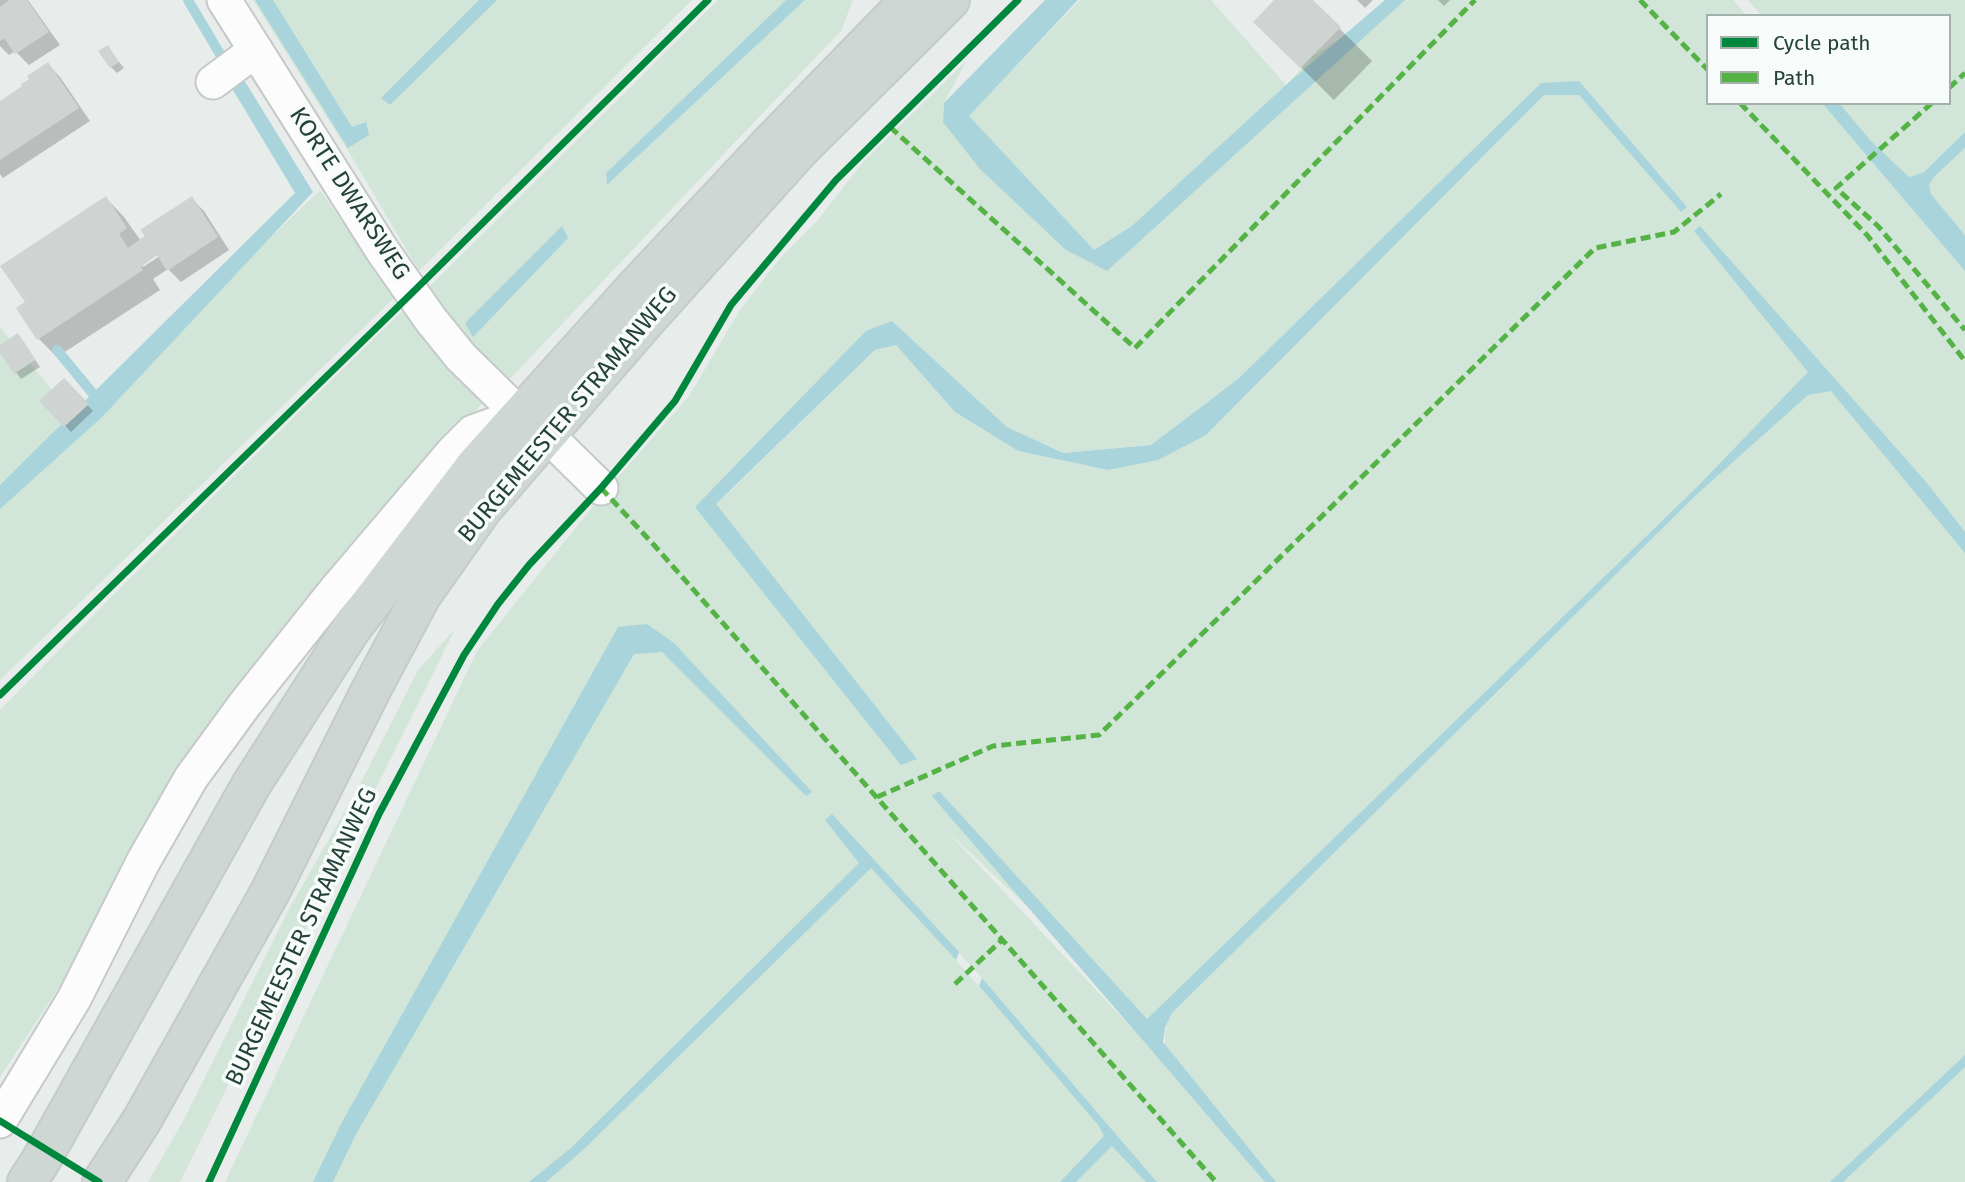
<!DOCTYPE html>
<html>
<head>
<meta charset="utf-8">
<style>
	body { margin:0 }
	#map { position:relative; width:1965px; height:1182px; overflow:hidden; background:#e8edeb; font-family:"Fira Sans",sans-serif }
	canvas { display:block }
	.legend { position:absolute; left:1706px; top:14px; width:245px; height:91px; box-sizing:border-box; background:#f7fbf9; border:2px solid #a3b1ad; margin:0; padding:9px 12px; list-style:none; font-size:21px; color:#24423a }
	.legend li { display:flex; align-items:center; gap:14px; height:35px }
	.legend b { width:35px; border:2px solid #a3b1ad }
</style>
</head>
<body>
<div id="map">
<canvas width="1965" height="1182"></canvas>
<ul class="legend">
<li><b style="height:9px;background:#00873e"></b>Cycle path</li>
<li><b style="height:9px;background:#55b346"></b>Path</li>
</ul>
</div>
<script>
const ctx = document.querySelector('canvas').getContext('2d');
ctx.lineJoin = 'round';
function fillPath(path, color) {
  ctx.fillStyle = color;
  ctx.fill(path, 'evenodd');
}
function strokePath(path, color, width, dash) {
  ctx.strokeStyle = color;
  ctx.lineWidth = width;
  ctx.lineCap = dash ? 'butt' : 'round';
  ctx.setLineDash(dash || []);
  ctx.stroke(path);
}
function drawText(font, color, halo, rows, align = 'center') {
  ctx.font = font + ' "Fira Sans",sans-serif';
  ctx.lineWidth = 7;
  ctx.setLineDash([]);
  ctx.textBaseline = 'middle';
  ctx.strokeStyle = halo;
  ctx.fillStyle = color;
  for (const [text, x, y, turn = 0] of rows) {
    ctx.save();
    ctx.translate(x, y);
    ctx.rotate((+turn || 0) * Math.PI / 180);
    ctx.textAlign = isNaN(turn) ? turn : align;
    if (halo) ctx.strokeText(text, 0, 0);
    ctx.fillText(text, 0, 0);
    ctx.restore();
  }
}
fillPath(new Path2D(`
	M253 0H692L419 271 353 159Z
	M718 0H786L606 173 607 185 805 0H853L841 31 505 384 426 290Z
	M1080 0H1211L1286 85 1313 56 1347 34 1385 0H1733L1747 16H1708V103H1822L1965 270V1182H1157L982 978 838 821 872 868 956 960 1149 1182H225L477 651 598 500 689 396 740 310 781 257 817 221 863 162 967 60 944 103 943 122 1090 247 968 116ZM1579 82 1681 212 1579 94 1544 95 1206 435 1108 470 1018 451 955 412 896 345 875 350 716 505 892 321 1007 427 1063 453 1151 445 1238 379 1541 83ZM1695 489 1172 1013C1155 1048 1172 1056 1184 1088L1141 1038 945 829 1147 1020Z
	M1748 0H1965V132L1924 172 1909 177 1871 141 1838 103H1949V16H1762Z
	M1965 148V235L1931 194 1929 185 1935 176Z
	M320 190 394 298 0 680V327L79 422Z
	M401 312H414L487 398 377 522 91 938 0 1077V710L119 589Z
	M455 629 180 1182H148L183 1121 290 907 356 792 418 670Z`), '#d1e6d8');
fillPath(new Path2D(`
	M255 0H273L352 127 366 122 369 135 348 148Z
	M479 0H497L390 105 381 98Z
	M786 0H805L607 185 606 173Z
	M1045 0H1078L969 116 1094 250 1132 226 1286 85 1385 0H1405L1107 271 1066 250 980 169 943 122 944 103Z
	M241 75 313 192 102 417 0 509V485L295 193 230 85Z
	M1579 81 1687 207 1681 212 1579 95H1544L1206 435 1158 460 1108 470 1018 451 955 412 896 345 875 350 716 504 917 759 901 765 695 507 866 331 892 321 1007 427 1063 453 1151 445 1238 379 1541 83Z
	M1822 103H1839L1871 141 1909 177 1924 172 1965 132V148L1935 176 1929 185 1931 194 1965 235V271Z
	M562 226 568 238 473 337 465 323Z
	M1700 226 1927 483 1965 532V553L1831 391 1808 395 1695 496 1172 1013 1165 1028 1163 1042 1276 1182H1265L932 796 939 791 1147 1019 1696 488 1808 372 1694 231Z
	M647 624 674 643 812 792 806 796 662 652 634 654 355 1136 333 1182H313L341 1124 618 627Z
	M832 814 959 952 956 960 871 868 583 1150 546 1182H529L572 1147 859 863 825 820Z
	M982 978 1157 1182H1146L1112 1146 1076 1182H1060L1104 1136 1099 1126 979 986Z
	M1965 1055V1067L1843 1182H1830Z`), '#a9d4db');
fillPath(new Path2D(`
	M0 0H28L60 45 29 65 15 51 9 55 0 46Z
	M1277 0H1311L1372 61 1334 100 1255 22Z
	M1357 0H1373L1365 8Z
	M1438 0H1450L1444 6Z
	M107 47 124 68 117 73 111 67Z
	M48 64 60 77 90 121 3 178 0 174V103L25 87Z
	M106 198 124 217 141 241 191 198 204 211 229 250 181 282 168 269 153 279 160 290 57 357 38 338 27 303ZM164 249 166 252 143 267V263Z
	M23 341 40 367 21 379 0 350V347Z
	M64 380 93 411 71 432 42 401Z`), '#0003');
strokePath(new Path2D(`
	M188 0 227 66
	M57 350 94 395`), '#a9d4db', 10);
fillPath(new Path2D(`
	M9 0H27L49 32 15 54 4 38 0 41V7Z
	M1274 0H1313L1341 27 1300 68 1253 22Z
	M108 45 119 62 110 68 98 51Z
	M48 62 79 108 0 160V101L22 86 21 84 29 79 27 76Z
	M106 196 127 228 119 234 128 248 145 236 140 230 192 196 218 237 167 271 157 255 141 267 143 270 37 340 16 308 25 302 0 266Z
	M18 333 35 360 14 374 0 353V345Z
	M64 378 89 404 64 427 39 401Z`), '#cfd4d2');
const minor = new Path2D(`
	M224 0 382 250 431 320 461 357 520 415 547 435 601 488
	M213 82 256 50
	M0 1121 74 999 143 862 191 778 245 704 334 592 453 452 473 432 520 415`);
const major = new Path2D(`
	M27 1182 40 1162 251 785 351 629 476 465 636 287 775 139 910 0
	M102 1182 142 1120 270 892 371 690 421 596 483 508 647 319 800 149 950 0`);
strokePath(minor, '#c5cac8', 37);
strokePath(major, '#c3ccc9', 42);
strokePath(minor, '#fcfcfc', 33);
strokePath(major, '#cfd7d5', 38);
strokePath(new Path2D(`
	M1640 0 1708 70
	M1949 88 1965 73
	M1740 103 1867 235 1965 361
	M1932 103 1836 188 1878 226 1965 330
	M890 127 1135 348 1475 0
	M601 488 654 545 1216 1182
	M877 797 993 746 1099 735 1595 248 1674 232 1721 194
	M955 984 1002 940`), '#55b346', 5, [10, 5]);
strokePath(new Path2D(`
	M0 695 413 292 708 0
	M0 1121 99 1182
	M209 1182 379 814 464 655 498 604 529 565 601 488 675 401 731 305 836 180 1018 0`), '#00873e', 7);
drawText('24px', '#24423a', '#f7fbf9', [
	["KORTE DWARSWEG",349,194,57],
	["BURGEMEESTER STRAMANWEG",568,415,-50],
	["BURGEMEESTER STRAMANWEG",302,937,-65]
]);
</script>
</body>
</html>
